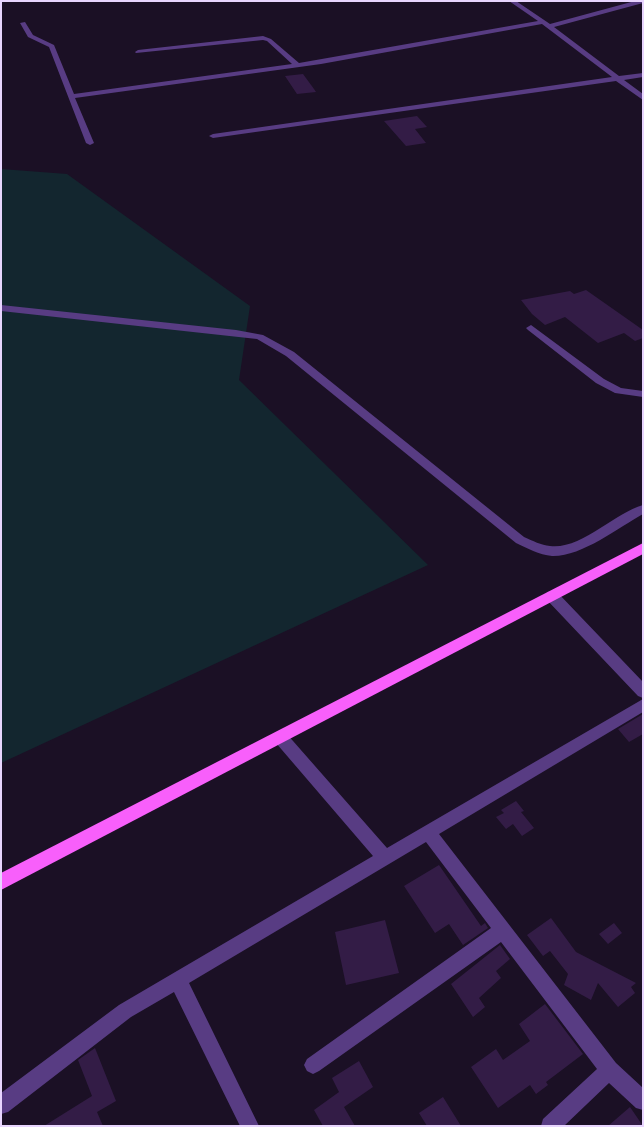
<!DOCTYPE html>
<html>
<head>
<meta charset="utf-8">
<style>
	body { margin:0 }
	#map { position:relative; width:644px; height:1127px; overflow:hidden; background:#1b1025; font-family:"Work Sans",sans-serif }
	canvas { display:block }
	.frame { position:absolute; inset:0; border:2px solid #e8d5fe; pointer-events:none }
</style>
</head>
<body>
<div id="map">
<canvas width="644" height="1127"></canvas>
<div class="frame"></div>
</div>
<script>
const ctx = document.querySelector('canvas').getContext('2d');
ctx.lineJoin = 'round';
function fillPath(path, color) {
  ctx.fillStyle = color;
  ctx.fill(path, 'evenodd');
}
fillPath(new Path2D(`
	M1 169 67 174 250 306 239 380 428 565 1 763Z`), '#13262f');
fillPath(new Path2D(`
	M303 74 314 89 316 92 297 94 285 76Z
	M417 116 427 127 415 129 426 143 406 146 384 121Z
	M586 290 643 330V338L635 341 624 333 598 343 565 317 545 325 532 314 521 300 570 291 574 294Z
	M643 714V734L629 742 618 729Z
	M516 801 524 811 521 812 534 828 522 836 513 824 506 829 496 817 504 813 501 810Z
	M439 865 481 926 485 923 488 928 463 945 449 924 435 933 404 886Z
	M551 918 576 952 636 983 631 987 635 993 618 1007 598 983 591 1000 564 985 568 974 550 951 543 956 527 935Z
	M385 920 399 973 346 985 335 932Z
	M614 923 622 933 608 944 599 934Z
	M500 945 510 959 496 971 501 978 479 998 485 1007 473 1017 451 984Z
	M545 1004 583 1054 546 1082 548 1085 536 1094 530 1085 498 1108 471 1067 496 1049 503 1060 530 1041 519 1024Z
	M95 1048 116 1101 97 1112 103 1126H44L92 1096 78 1060Z
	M359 1061 373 1087 344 1107 355 1126H323L314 1110 339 1092 332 1078Z
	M443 1097 461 1126H427L419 1113Z
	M630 1107 643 1126H608Z`), '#331c46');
fillPath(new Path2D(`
	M509 1H516L550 24 635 1H643V3L554 27 619 76 643 73V77L624 80 643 94V100L616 81 213 138 209 136 213 134 612 77 542 24 321 64 75 98 94 143 90 145 86 143 49 47 28 37 20 23 25 22 33 35 54 45 74 94 292 64 267 41 263 40 136 53 135 52 138 50 263 36 271 39 299 63 538 21Z
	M1 305 236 330 263 335 294 352 524 537C533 541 541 545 550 546 581 550 614 513 643 505V514C618 528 581 557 552 556 539 555 527 548 516 543L286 356 257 339 1 311Z
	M531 325 604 379 621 388 643 391V397L615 393 596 383 528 330 526 328Z
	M552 591 557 592 643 682V698L638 696 547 600 546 596 547 592Z
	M643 699V712L439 834 616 1063 643 1088V1110L636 1108 609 1083 564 1126H541L543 1119 597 1069 501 942 319 1071 313 1074 307 1071 304 1065 307 1059 491 928 426 842 189 983 259 1126H240L174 992 131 1017 8 1112 1 1114V1093L119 1005 373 856 276 743 274 738 276 733 281 732 286 733 387 848Z`), '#583c83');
fillPath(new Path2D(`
	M643 543V554L1 890V873Z`), '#f85ffb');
</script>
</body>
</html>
